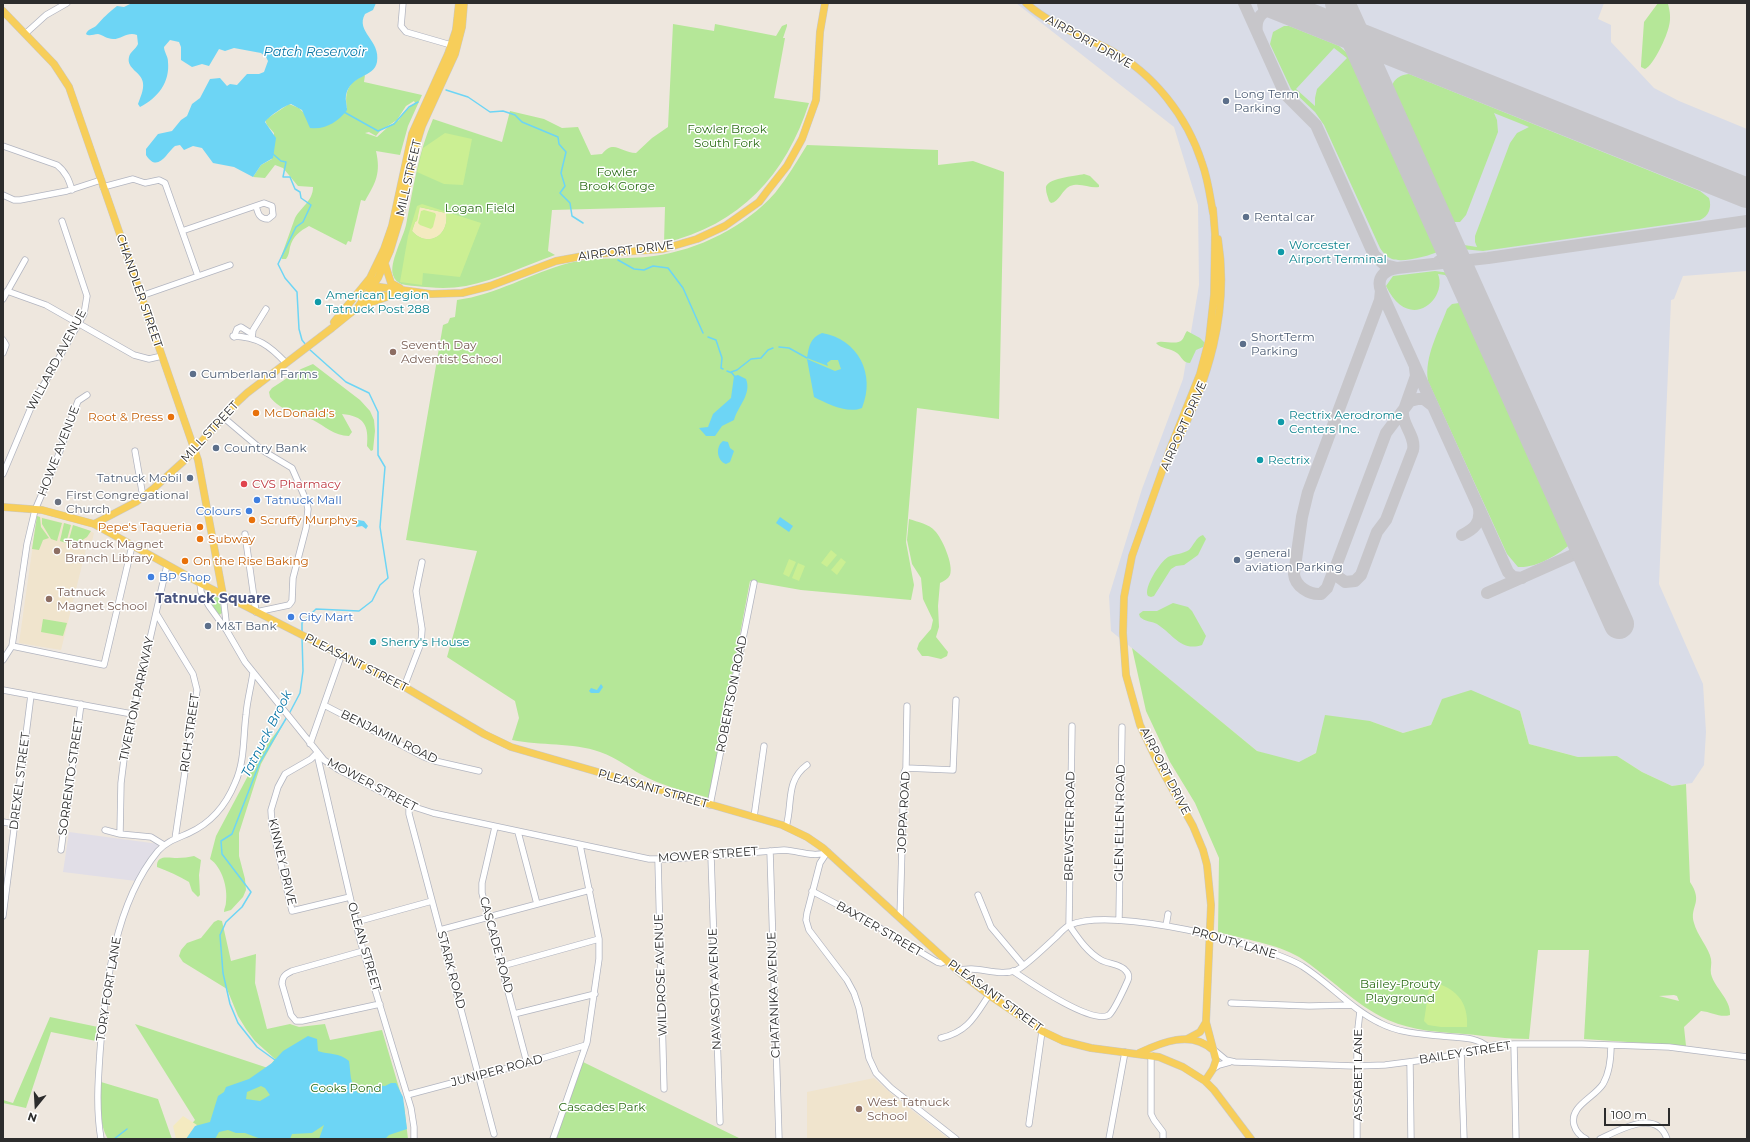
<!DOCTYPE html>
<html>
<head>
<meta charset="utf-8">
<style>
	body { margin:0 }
	#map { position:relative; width:1750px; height:1142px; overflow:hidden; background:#eee7de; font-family:Montserrat,sans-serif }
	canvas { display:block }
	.frame { position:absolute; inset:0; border:4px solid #2c2c2c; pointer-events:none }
	.north { position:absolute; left:16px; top:1086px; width:40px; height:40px; -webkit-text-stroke:3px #fff; paint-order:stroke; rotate:198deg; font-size:11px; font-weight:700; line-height:16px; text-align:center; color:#2c2c2c }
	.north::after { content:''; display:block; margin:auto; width:14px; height:18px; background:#2c2c2c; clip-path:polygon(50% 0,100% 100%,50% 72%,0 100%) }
	.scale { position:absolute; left:1604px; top:1108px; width:66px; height:18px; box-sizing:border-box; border:2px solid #2c2c2c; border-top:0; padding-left:5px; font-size:12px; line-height:14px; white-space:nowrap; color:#2c2c2c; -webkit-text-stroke:3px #fff; paint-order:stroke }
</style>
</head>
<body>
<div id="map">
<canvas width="1750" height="1142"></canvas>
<div class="frame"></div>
<div class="north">N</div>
<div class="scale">100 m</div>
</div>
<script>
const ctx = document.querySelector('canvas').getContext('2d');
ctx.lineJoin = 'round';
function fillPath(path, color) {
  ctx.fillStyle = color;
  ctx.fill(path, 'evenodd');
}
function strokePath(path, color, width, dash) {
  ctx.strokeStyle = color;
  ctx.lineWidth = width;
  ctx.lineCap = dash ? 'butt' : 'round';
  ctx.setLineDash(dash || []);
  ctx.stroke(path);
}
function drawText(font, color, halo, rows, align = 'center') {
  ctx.font = font + ' Montserrat,sans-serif';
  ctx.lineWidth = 3;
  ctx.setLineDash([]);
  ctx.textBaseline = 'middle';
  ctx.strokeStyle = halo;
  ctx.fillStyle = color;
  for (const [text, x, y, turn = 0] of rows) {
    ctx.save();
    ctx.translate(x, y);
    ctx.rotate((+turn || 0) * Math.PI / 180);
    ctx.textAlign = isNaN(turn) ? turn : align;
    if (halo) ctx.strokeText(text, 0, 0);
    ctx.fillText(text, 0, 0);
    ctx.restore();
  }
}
fillPath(new Path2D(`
	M69 832 159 844 136 881 63 872Z`), '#e1dee7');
fillPath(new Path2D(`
	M37 516 86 529 94 533 91 546 87 545 61 650 19 643Z
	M874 1078 896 1098 949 1139H807V1092Z`), '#f0e4cd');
fillPath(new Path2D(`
	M1016 3H1604L1598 19 1611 25V42L1654 88 1679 101 1747 129V271L1683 276 1674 299 1671 300 1659 584 1703 684 1706 732 1704 765 1692 783 1672 786 1642 772 1617 756 1578 757 1529 744 1520 711 1443 699 1431 725 1403 733 1370 721 1300 762 1279 758 1257 751 1111 631 1109 596 1142 489 1183 379 1199 285 1198 205 1174 127Z`), '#d9dce7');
fillPath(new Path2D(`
	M1658 3 1668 4C1670 11 1671 19 1669 26 1667 36 1654 65 1645 69L1641 67V65L1644 22Z
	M673 24 714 31 715 24 776 36 782 26 787 24V26L783 38H785L774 98 809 103C786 175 740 225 664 243L665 207 552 210 548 251 555 255C526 265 497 280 466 286 449 289 432 288 415 286 405 285 396 285 393 275 389 263 403 238 406 225 413 190 418 153 433 119L502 142 510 111 544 119 562 128 578 127 591 155 602 154C614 139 621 153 636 153L652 138 668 127Z
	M1284 26H1289L1339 46 1354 59 1440 251C1429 256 1403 263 1392 259 1387 257 1383 253 1380 248L1324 125 1315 112 1291 89 1270 44 1273 32ZM1334 48 1347 58 1317 89 1315 98V106L1296 89Z
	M1409 74 1700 191 1709 198C1712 207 1709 216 1700 220L1483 251 1462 249 1392 96C1389 83 1397 75 1409 74ZM1494 113 1529 127 1517 133 1510 143 1475 236V242L1477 247 1464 245 1454 222H1460L1466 215 1498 132 1497 120Z
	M365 75 364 82 422 95 408 126 400 155 376 151C381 173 376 182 365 201L361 200 351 242 348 241 346 245 309 226C300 231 293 236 290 247 289 252 289 255 286 259H282L281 257 295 218C301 207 313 201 313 187L298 186 283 168 275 165 265 178 253 177 261 165 272 159 274 133 267 125 265 120 289 104 299 108 304 113 347 108C344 92 349 81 365 75ZM414 101 415 103 403 113 399 120 389 126 377 137 365 133 369 132 376 136 380 131 397 120 406 106Z
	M807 145 938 150V165L973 161 1004 172 999 419 917 408 906 542 914 585 911 600 801 590 750 581 709 798C689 792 666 787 648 778 631 770 618 758 600 752 572 742 541 746 512 740L519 718 515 701 447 657 477 551 406 540 443 325 448 323 450 318 455 317 457 300C496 295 531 273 569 263 597 256 626 260 654 256 698 250 745 227 775 193 787 178 797 161 807 145Z
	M1084 174 1090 176 1099 185V187C1090 189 1081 182 1070 186 1062 190 1059 202 1051 203L1049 201C1048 197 1046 193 1046 189 1044 178 1076 176 1084 174Z
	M1435 271 1450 273 1572 543C1557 555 1538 568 1518 567L1507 554 1428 381C1424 357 1439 331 1447 309L1452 304 1459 303 1449 279 1445 275 1438 274C1448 299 1409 334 1386 286L1393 276Z
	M1187 331 1200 338 1205 343 1203 347 1196 350 1190 363C1183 363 1182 357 1177 353 1171 348 1161 349 1156 343 1162 339 1176 346 1182 340 1184 338 1185 333 1187 331Z
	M313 364 360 400 370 411 374 420 375 431 373 450 371 451 367 446C369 425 364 416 342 414L352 432 349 436C334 436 325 426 313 420 297 413 281 411 270 397L269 392 272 388 301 369Z
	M37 516 40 517 41 527 49 538 43 540 39 550 32 549Z
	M42 518 62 523 57 541 51 539 42 524Z
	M909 519C918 522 929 524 935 531 942 538 954 565 950 575 948 579 944 581 940 583L938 606 939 627 936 637 948 652 947 656 941 659 928 656H922L917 649 919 643 931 629 933 620 923 599 921 578 912 564 907 540Z
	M64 523 71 525 66 543 60 541Z
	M73 525 91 531 87 537 75 545 68 543Z
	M1203 535 1206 539 1198 555 1184 565 1176 566 1171 569 1154 596 1151 597 1148 596C1143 588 1160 562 1168 557 1174 554 1183 554 1189 550 1194 545 1196 537 1203 535Z
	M205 592 219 598 222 613 219 615 206 596Z
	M1173 603 1188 607 1192 611 1206 636 1202 645C1181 652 1173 634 1157 624 1151 621 1145 622 1140 617L1139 614 1143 611H1157Z
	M43 619 67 623 63 636 41 632Z
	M1132 648 1257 751 1299 762 1316 753 1325 715 1370 721 1403 733 1431 725 1442 699 1471 690 1520 711 1529 744 1578 757 1617 756 1642 772 1672 786 1686 784 1690 882C1704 903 1689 906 1694 923 1697 935 1709 948 1711 959 1712 964 1710 969 1711 974 1715 989 1731 999 1730 1015 1720 1018 1712 1012 1701 1011L1684 1027 1686 1046 1584 1039 1589 950H1538L1529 1039C1507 1039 1487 1036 1465 1034 1438 1032 1414 1031 1388 1020 1355 1005 1330 977 1299 957 1277 944 1243 939 1218 932L1219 858 1195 803 1170 762 1146 711ZM1674 995 1677 996 1679 1001 1659 996Z
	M285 721 261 764 239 833V856L245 879 246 890 243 897 231 910 224 912C224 908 226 906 226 902 228 888 222 867 210 859L216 836 259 755Z
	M194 856 201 860 199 875 200 895 198 897 192 891 189 882C179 876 168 871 157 867 156 854 169 858 177 858 183 858 189 857 194 856Z
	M218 920 222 921 231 961 256 954 255 983 267 1029 290 1024 299 1027 325 1024 330 1040 382 1030 404 1105 408 1139H178L195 1120 135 1024 268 1068 275 1059 255 1041 246 1029 238 1016 227 989 183 962 179 956 181 950 187 943 201 938 214 922Z
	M50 1017 98 1027 96 1041 51 1032 26 1108 3 1103V1100L13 1103Z
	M583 1062 741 1139H556Z
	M101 1082 158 1099 172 1139H108C98 1122 100 1101 101 1082Z`), '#b5e798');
fillPath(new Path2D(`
	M419 207 446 213C450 235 428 249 412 231L415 222 417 220Z
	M183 1116 197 1125 186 1139H176L173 1126Z`), '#f4eac0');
fillPath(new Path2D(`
	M445 133 472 139 463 185 444 184 417 172 423 148Z
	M422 204 481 223 460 277 423 273 422 285 400 282 408 236 417 206ZM420 207 446 213C450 235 428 249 412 231L415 222 417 221Z
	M424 210 435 213 436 215 433 227 431 229 420 225 418 223 421 211Z
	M831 550 837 555 827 567 821 563Z
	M841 558 846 562 837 575 831 570Z
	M789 559 796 562 789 577 783 574Z
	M798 563 805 566 799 581 792 578Z
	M1430 982C1455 986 1469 1002 1467 1027H1441L1428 1025 1424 1021Z`), '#cbef93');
fillPath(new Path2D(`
	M132 3H376L373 10 365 14C355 32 381 40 377 62 374 78 351 74 346 95 345 100 347 105 347 110 338 122 325 130 310 128L302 110 291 104C285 105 267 118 265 122L276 138 273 158 261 165 253 177 234 167 213 163 202 148 193 146 184 150 180 145 175 146C167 152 158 174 146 155V149L158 134 172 131 181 120 187 116 192 104 200 98 210 79 220 78 227 86 230 84 237 85 247 74H259L264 72 268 61 266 57 261 53 234 48 225 51 219 49 209 66 202 64 192 67 181 60V47L179 42 170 40 164 47C164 52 168 56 168 62 170 82 158 98 140 107L138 104C140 98 144 90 143 83 142 72 126 69 129 57 130 52 136 49 138 44L137 35C128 31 122 39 113 39 107 39 103 35 98 34 93 34 90 37 86 34 88 29 92 29 96 26 104 17 107 14 117 6L124 7Z
	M822 333C858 339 876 374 862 408 847 414 828 404 814 397L807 359 835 371 841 369 838 360H831L827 363 828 366 807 358C809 346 810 338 822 333Z
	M738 375 746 379C752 394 738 406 734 420L722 426 715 436H706L699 428 708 427 713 414 731 398 734 376Z
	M723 441 728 442 730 448 734 451 730 462 726 464C717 461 715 447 723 441Z
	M780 517 793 526 789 532 776 523Z
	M358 520 364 521 368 526 366 529 362 526 356 527Z
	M601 684 603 687 599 693H591L589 691 591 688 597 690Z
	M308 1036 317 1039 318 1051C329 1055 339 1052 349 1061 351 1073 349 1082 358 1093H366L375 1085 385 1086 391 1083H396L403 1097 407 1129 389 1135 385 1139H319L324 1125 312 1133 292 1134 290 1139H261L245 1133H236L228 1130 219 1132 215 1139H186L195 1126 210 1122 218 1096 224 1092 226 1087 249 1079 272 1063 283 1051ZM261 1086 265 1088 270 1095 260 1101 246 1099 247 1092Z`), '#6dd5f5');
strokePath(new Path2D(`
	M446 90 468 97 490 112 503 111 515 115 522 122 558 137 559 144 566 152 561 173 565 186 560 193 570 203 572 216 583 223
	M344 112 378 131 394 124 409 107 418 102
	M273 154 281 161 286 162 283 177H290L295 189 300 192 301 198 311 205 303 222 296 227 278 264 285 278 297 292 299 329 302 340 306 345
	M618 260 634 269 644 270 653 266 668 268 683 288 703 333
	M708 337 716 340 722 358 721 368 723 369
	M779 347 789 348 807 358
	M727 371 732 373 735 377
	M731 372 737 370 751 359 761 358 768 350 773 348
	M302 633V623L316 609 359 611 372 601 380 585 388 578 380 527 385 467 378 455V412L369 393 346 382 309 349
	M289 714 300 693 303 671 302 637
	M275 1060 257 1047 238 1023 230 1004 223 973 220 935 226 922 242 907 251 892 222 854 221 841 232 834 260 762 287 717
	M114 1139 127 1129`), '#6dd5f5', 1.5);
strokePath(new Path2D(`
	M1244 3 1285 94 1316 125 1374 255 1385 265 1397 268C1385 270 1376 277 1381 291L1508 572 1513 577 1522 578
	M1257 32C1254 14 1268 7 1283 8
	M1743 192 1747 198
	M1438 262 1447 256 1448 243
	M1397 268 1488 258 1747 221
	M1405 407 1416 376 1415 368
	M1403 412C1402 425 1416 436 1413 450L1386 520 1377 532 1361 575 1355 581 1345 582 1337 576 1336 566 1386 433 1410 401 1418 399H1424L1433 406
	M1462 535C1474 529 1481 523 1479 509
	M1575 554 1581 547V539
	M1335 567 1327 588 1321 594C1309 595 1295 586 1294 574L1302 517 1308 492 1380 300 1381 290
	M1487 593 1575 554 1584 555 1591 561`), '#c7c6ca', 12);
strokePath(new Path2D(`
	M1272 3 1747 193
	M1340 3 1619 624`), '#c7c6ca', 30);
const minor = new Path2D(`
	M403 3 401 26 406 32 451 45
	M25 34 46 15 67 3
	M3 146 57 165C66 172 69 180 72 190
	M103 187 133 179 145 183 159 180 165 183 198 276
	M3 195 14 200H20L67 191 101 180
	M182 231 264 203 272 206 273 215 268 219C259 219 258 213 256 206
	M7 291 46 305 134 355 149 359 162 356
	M141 296 230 265
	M3 299 25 260
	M233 336C258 337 269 345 286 363
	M234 337 237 329 241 327 252 334
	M252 338 253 330 266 309
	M3 340 6 345 3 353
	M223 417 262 450 292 468 306 500 308 509 306 528 293 578 292 601 289 605 256 612 245 534
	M135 451 143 497
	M3 474 32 405 84 314 87 296 62 221
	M200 583 201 592 209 606 227 631 245 662 324 760 339 770 405 804 433 813 649 859H672L784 850C800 851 813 858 828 852
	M223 595 227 630
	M156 613 193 674 197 690 175 839
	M12 646 104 665 132 546
	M3 660 12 646 27 544 35 510 57 459 75 409 78 401 87 395
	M404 687 421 643 422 629 416 591 422 562
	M3 690 132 714
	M324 705 424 757 435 761 479 771
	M310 744 341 656
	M317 753 311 759 285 774 278 787 271 810 272 826 292 911 350 897
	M317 754 360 940 411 1108 414 1127V1139
	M906 768 953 770 956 700
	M710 805 754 583
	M409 806V814L494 1134
	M754 817 764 746
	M3 822 15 824
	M495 827 482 883V893L527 1063
	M786 827C793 804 785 781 807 765
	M105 830 120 834 151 837 164 845
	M518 832 537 904
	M120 834 121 783 126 743 167 565
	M61 850 81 704
	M770 851 779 1139
	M826 854 820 863 807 913 806 920 809 930 847 980 854 993 859 1008 869 1058 876 1073 891 1088 956 1139
	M711 856 720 1122
	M658 860 664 1089
	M812 891 868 921 937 962 941 963 946 961
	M978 895 991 927 1023 965
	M3 916 31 695
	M900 918 904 773 906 768 907 706
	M1119 920 1122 727
	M356 922 432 901
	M1166 926 1168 914
	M440 930 590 890
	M363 951 292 971C286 974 282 976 282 984L291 1015 296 1021H302L380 1004
	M502 966 599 939
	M958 971C976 964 998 978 1017 970 1027 965 1047 945 1056 937 1060 933 1065 927 1070 925 1112 906 1262 943 1302 966 1329 983 1351 1009 1380 1023 1399 1033 1421 1034 1442 1036 1459 1038 1475 1036 1488 1047
	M1013 971C1028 981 1091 1025 1109 1015 1114 1011 1125 987 1128 980 1129 977 1129 974 1126 971 1121 964 1108 964 1101 960 1087 952 1078 938 1069 925L1072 726
	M1231 1003 1309 1006 1351 1005
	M514 1014 595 994
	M941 1038C968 1032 975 1016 989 995
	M1514 1044 1516 1139
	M1214 1050 1226 1060 1235 1062 1355 1066 1385 1065 1439 1058 1495 1045 1514 1044H1582L1669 1047 1747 1057
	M1461 1052 1464 1139
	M1151 1055V1114L1154 1120 1163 1132V1139
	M1410 1062 1411 1139
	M1213 1069 1219 1065 1230 1062
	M407 1095 527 1063 586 1045
	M1029 1124 1042 1031
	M101 1139C96 1110 98 1081 100 1052 105 986 115 903 158 851 167 841 178 838 189 833 211 823 226 805 235 783 245 761 243 738 246 715 247 701 251 687 253 673
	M553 1139 587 1042 599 959V939L580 845
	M1109 1139 1125 1052
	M1357 1139V1037L1360 1011
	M1586 1139C1580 1136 1576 1132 1574 1125 1569 1106 1594 1098 1603 1084 1610 1072 1611 1059 1611 1045
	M1600 1139C1619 1130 1657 1108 1667 1139`);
const major = new Path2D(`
	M1026 3C1050 25 1082 35 1110 50 1153 73 1187 116 1202 163 1208 179 1210 196 1213 213
	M3 11 54 64 69 87 198 460 223 595
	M385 264 391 283 400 288
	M365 285 431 294 462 293 490 286 556 261 594 254 663 249 697 239 725 226 759 202 768 190 787 166 802 139 816 100 820 32 825 3
	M367 286C382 301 392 295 411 293
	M358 307 387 297
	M334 322 370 278 384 249 392 226 412 134 448 54 456 30 459 3
	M1175 446C1208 381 1230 312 1218 239
	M3 507 42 510 94 524 200 583 408 689 484 734 511 747 782 825 807 837 823 848 958 971 989 995 1042 1031 1063 1041 1091 1048 1159 1057 1183 1067 1205 1081 1214 1090 1251 1139
	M94 524 136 502 153 489 186 459 233 406 247 393 332 328 358 307 378 278 390 251 400 218 417 142 422 126 455 54 462 27 464 3
	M1187 1039 1200 1032 1206 1022
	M1139 1053C1162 1042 1191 1030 1213 1050
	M1205 1081 1213 1069 1216 1060 1206 1022 1211 905 1207 865 1203 850 1193 826 1158 763 1140 725 1126 675 1123 633 1124 597 1132 556 1170 449 1200 374 1209 340 1214 295 1215 234 1213 209`);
strokePath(minor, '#b2b5c0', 7);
strokePath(major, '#c8c8c8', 8);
strokePath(minor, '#fff', 5.5);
strokePath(major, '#f7ce5a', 7);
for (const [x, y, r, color] of [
	[1226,101,4,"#5c6f8a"],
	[1246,217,4,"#5c6f8a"],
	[1281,252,4,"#0f9aa8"],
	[318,302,4,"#0f9aa8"],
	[1243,344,4,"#5c6f8a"],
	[393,352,4,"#8d6e63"],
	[193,374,4,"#5c6f8a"],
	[256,413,4,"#e8710a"],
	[171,417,4,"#e8710a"],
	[1281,422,4,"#0f9aa8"],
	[216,448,4,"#5c6f8a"],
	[1260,460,4,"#0f9aa8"],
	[190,478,4,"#5c6f8a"],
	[244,484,4,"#e0444e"],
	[257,500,4,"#3f7fe0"],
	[58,502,4,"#6b7280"],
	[249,511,4,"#3f7fe0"],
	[252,520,4,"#e8710a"],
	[200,527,4,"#e8710a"],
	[200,539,4,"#e8710a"],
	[57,551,4,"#8d6e63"],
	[1237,560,4,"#5c6f8a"],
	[185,561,4,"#e8710a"],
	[151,577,4,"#3f7fe0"],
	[49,599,4,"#8d6e63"],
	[291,617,4,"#3f7fe0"],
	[208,626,4,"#5c6f8a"],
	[373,642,4,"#0f9aa8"],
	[859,1109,4,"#8d6e63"]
]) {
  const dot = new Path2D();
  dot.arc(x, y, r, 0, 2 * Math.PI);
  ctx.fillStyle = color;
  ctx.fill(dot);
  strokePath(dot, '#fff', 1.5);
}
drawText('12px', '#2c2c2c', '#fff', [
	["AIRPORT DRIVE",1089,42,29],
	["MILL STREET",409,178,-77],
	["AIRPORT DRIVE",626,251,-7],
	["CHANDLER STREET",139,291,71],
	["WILLARD AVENUE",57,360,-62],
	["AIRPORT DRIVE",1184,426,-66],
	["MILL STREET",210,432,-47],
	["HOWE AVENUE",59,451,-69],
	["PLEASANT STREET",356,663,27],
	["ROBERTSON ROAD",732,694,-79],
	["TIVERTON PARKWAY",137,699,-78],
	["RICH STREET",190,733,-82],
	["BENJAMIN ROAD",389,737,26],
	["AIRPORT DRIVE",1165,771,63],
	["SORRENTO STREET",71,777,-82],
	["DREXEL STREET",20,781,-83],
	["MOWER STREET",372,785,28],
	["PLEASANT STREET",653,789,16],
	["JOPPA ROAD",904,812,-87],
	["GLEN ELLEN ROAD",1120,823,-89],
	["BREWSTER ROAD",1070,826,-89],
	["MOWER STREET",708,855,-4],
	["KINNEY DRIVE",282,862,77],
	["BAXTER STREET",879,929,30],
	["PROUTY LANE",1234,943,16],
	["CASCADE ROAD",496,945,75],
	["OLEAN STREET",364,947,74],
	["STARK ROAD",451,970,75],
	["WILDROSE AVENUE",661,975,-92],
	["TORY FORT LANE",109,989,-81],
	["NAVASOTA AVENUE",715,989,-92],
	["CHATANIKA AVENUE",774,995,-92],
	["PLEASANT STREET",995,996,36],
	["BAILEY STREET",1465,1053,-9],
	["JUNIPER ROAD",497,1071,-15],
	["ASSABET LANE",1358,1075,-90]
]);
drawText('12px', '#4e5e75', '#fff', [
	["Long Term",1234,94],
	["Parking",1234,108],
	["Rental car",1254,217],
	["ShortTerm",1251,337],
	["Parking",1251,351],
	["Cumberland Farms",201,374],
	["Country Bank",224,448],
	["Tatnuck Mobil",182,478,"right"],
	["general",1245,553],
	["aviation Parking",1245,567],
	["M&T Bank",216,626]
], 'left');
drawText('12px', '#2c6e17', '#fff', [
	["Fowler Brook",727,129],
	["South Fork",727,143],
	["Fowler",617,172],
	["Brook Gorge",617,186],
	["Logan Field",480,208],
	["Bailey-Prouty",1400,984],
	["Playground",1400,998],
	["Cooks Pond",346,1088],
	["Cascades Park",602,1107]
]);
drawText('12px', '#0d838f', '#fff', [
	["Worcester",1289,245],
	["Airport Terminal",1289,259],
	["American Legion",326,295],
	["Tatnuck Post 288",326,309],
	["Rectrix Aerodrome",1289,415],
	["Centers Inc.",1289,429],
	["Rectrix",1268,460],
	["Sherry's House",381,642]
], 'left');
drawText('12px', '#785e54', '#fff', [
	["Seventh Day",401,345],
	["Adventist School",401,359],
	["Tatnuck Magnet",65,544],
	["Branch Library",65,558],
	["Tatnuck",57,592],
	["Magnet School",57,606],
	["West Tatnuck",867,1102],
	["School",867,1116]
], 'left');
drawText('12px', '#c56008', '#fff', [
	["McDonald's",264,413],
	["Root & Press",163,417,"right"],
	["Scruffy Murphys",260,520],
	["Pepe's Taqueria",192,527,"right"],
	["Subway",208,539],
	["On the Rise Baking",193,561]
], 'left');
drawText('12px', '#be3a42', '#fff', [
	["CVS Pharmacy",252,484]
], 'left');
drawText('12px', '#5b616d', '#fff', [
	["First Congregational",66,495],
	["Church",66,509]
], 'left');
drawText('12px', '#366cbe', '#fff', [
	["Tatnuck Mall",265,500],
	["Colours",241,511,"right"],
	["BP Shop",159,577],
	["City Mart",299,617]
], 'left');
drawText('italic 13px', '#0774a5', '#fff', [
	["Patch Reservoir",315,52],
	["Tatnuck Brook",267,734,-63]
]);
drawText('bold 14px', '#4a5580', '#fff', [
	["Tatnuck Square",213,599]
]);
</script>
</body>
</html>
